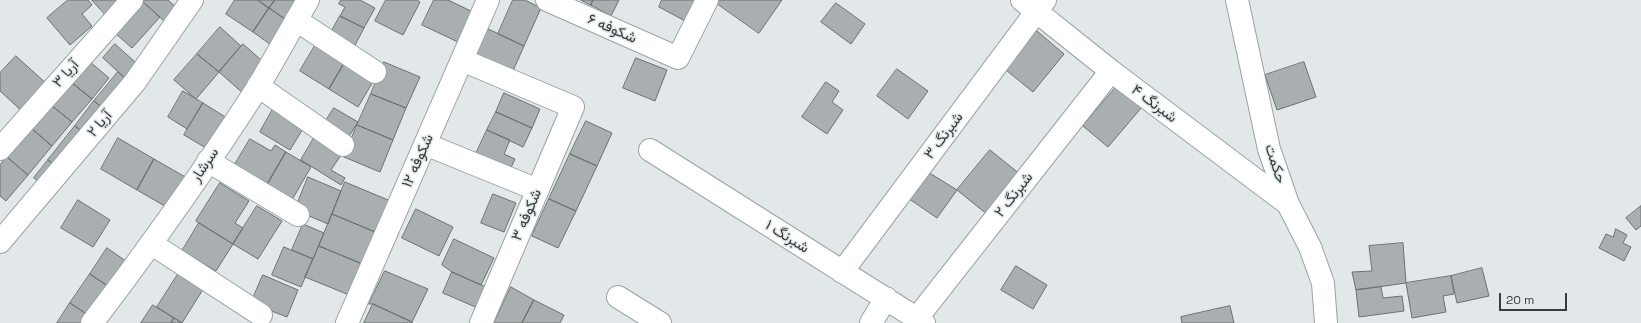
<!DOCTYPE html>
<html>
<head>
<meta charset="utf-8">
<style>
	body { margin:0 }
	#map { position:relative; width:1641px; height:323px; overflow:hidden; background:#e2e8ea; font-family:"Space Grotesk",sans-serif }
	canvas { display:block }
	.scale { position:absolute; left:1499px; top:293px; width:68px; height:18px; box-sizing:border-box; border:2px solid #393c3c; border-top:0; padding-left:5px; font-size:12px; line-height:14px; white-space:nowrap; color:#393c3c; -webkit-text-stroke:3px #e2e8ea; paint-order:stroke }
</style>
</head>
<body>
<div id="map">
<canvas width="1641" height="323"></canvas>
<div class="scale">20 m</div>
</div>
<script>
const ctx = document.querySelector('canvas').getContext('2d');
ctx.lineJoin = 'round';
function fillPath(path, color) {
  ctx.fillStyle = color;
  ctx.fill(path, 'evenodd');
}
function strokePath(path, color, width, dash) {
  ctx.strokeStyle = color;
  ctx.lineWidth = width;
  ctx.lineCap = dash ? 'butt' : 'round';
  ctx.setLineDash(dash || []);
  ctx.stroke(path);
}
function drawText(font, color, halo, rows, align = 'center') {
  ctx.font = font + ' "Space Grotesk",Vazirmatn,sans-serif';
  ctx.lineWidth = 3;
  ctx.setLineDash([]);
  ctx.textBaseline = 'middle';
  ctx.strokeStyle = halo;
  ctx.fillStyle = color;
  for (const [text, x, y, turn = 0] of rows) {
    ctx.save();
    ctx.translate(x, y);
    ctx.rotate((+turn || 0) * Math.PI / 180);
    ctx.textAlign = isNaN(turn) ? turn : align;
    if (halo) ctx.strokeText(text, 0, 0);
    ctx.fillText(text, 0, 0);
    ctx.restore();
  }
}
const building = new Path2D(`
	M68 0H88L92 5 82 14 92 26 70 45 47 18Z
	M92 0H121L105 14Z
	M144 0H168L187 17 175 31 143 2Z
	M235 0H258L269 8 253 32 226 14Z
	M258 0H275L269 8Z
	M275 0H309L298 28 269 8Z
	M341 0H360L375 8 364 28 340 16 345 7 339 4Z
	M386 0H417L420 2 403 35 375 21Z
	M434 0H448L473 12 458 42 422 25Z
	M513 0H525L541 8 524 46 498 34Z
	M581 0H593L591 5Z
	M593 0H619L611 16 591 5Z
	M662 0H703L691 24 659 7Z
	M712 0H782L759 33Z
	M143 2 160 17 132 48 115 33Z
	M836 3 865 24 851 44 821 22Z
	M269 8 298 28 281 52 253 32Z
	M340 16 364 28 353 49 329 36Z
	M480 25 524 46 512 73 468 52Z
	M220 27 241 46 219 72 197 54Z
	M1037 31 1064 54 1033 92 1006 70Z
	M115 44 135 62 145 51 137 89 103 58Z
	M243 44 269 67 245 95 219 72Z
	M316 44 345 62 329 89 300 71Z
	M197 54 219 72 196 99 174 80Z
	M16 56 49 86 25 114 0 91V73Z
	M636 58 667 70 655 101 623 88Z
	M89 61 109 78 92 99 71 82Z
	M345 62 374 80 358 107 329 89Z
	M384 62 420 77 406 108 371 94Z
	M1304 62 1316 97 1277 110 1265 75Z
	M897 69 928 91 908 119 877 96Z
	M118 72 137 89 114 117 94 101Z
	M71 82 92 99 72 122 51 105Z
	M826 82 839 91 832 102 843 110 827 134 802 117Z
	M1117 86 1142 107 1108 147 1083 126Z
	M183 91 203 103 187 129 168 117Z
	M504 93 540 109 532 128 496 112Z
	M371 94 406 108 393 140 357 125Z
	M94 101 114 117 95 141 75 126Z
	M203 103 235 123 216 154 184 135Z
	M51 105 72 122 52 146 31 128Z
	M334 108 358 122 346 141 322 127Z
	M273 109 304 127 290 150 260 132Z
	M496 112 532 128 523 147 487 130Z
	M586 121 612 133 597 166 570 154Z
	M357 125 393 140 380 172 344 157Z
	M75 126 95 141 68 176 48 160Z
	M31 128 52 146 28 175 7 157Z
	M487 130 510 140 504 154 515 159 508 174 474 158Z
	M118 138 154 159 137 190 101 169Z
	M314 138 341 155 331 170 345 178 341 185 301 160Z
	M250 139 271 151 275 145 286 152 264 190 231 171Z
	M990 150 1021 175 988 215 957 190Z
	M286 152 311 167 289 205 264 190Z
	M570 154 597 166 576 211 549 199Z
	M7 157 28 175 6 201 0 196V165Z
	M154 159 194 182 177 213 137 190Z
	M48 160 68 176 54 193 34 178Z
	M923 169 957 190 937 218 905 196Z
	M308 177 341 191 328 224 295 210Z
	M345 182 393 202 380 234 332 214Z
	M220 183 249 201 235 223 243 228 233 244 196 221Z
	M493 194 516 203 504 232 481 223Z
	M549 199 576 211 558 248 532 236Z
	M78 200 110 220 93 247 61 228Z
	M257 206 282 221 258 259 233 244Z
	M1641 206V226L1636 230 1626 218Z
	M416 209 453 227 439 256 402 238Z
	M332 214 380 234 367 266 319 246Z
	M199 223 233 244 216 271 182 251Z
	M303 224 324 233 313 259 292 250Z
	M1616 229 1627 235 1623 243 1631 247 1624 261 1599 248 1606 234 1613 237Z
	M454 239 494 258 481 285 452 272 442 265Z
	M1403 243 1406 283 1356 290 1352 272 1372 271 1369 246Z
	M319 246 367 266 354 297 305 277Z
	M284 247 313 259 301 287 272 275Z
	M107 248 139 270 122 296 90 274Z
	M1016 266 1047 285 1033 309 1001 290Z
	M182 268 207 283 182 323 157 307Z
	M1482 268 1489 296 1457 303 1451 276Z
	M385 271 428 289 412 322 373 304H369Z
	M452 272 488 288 480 309 443 293Z
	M90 274 122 296 100 323 70 303Z
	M263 275 298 290 287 317 251 303Z
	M1451 276 1454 294 1443 296 1446 312 1412 318 1406 283Z
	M511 287 534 300 522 323H494Z
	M1381 287 1383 298 1402 296 1404 311 1359 317 1356 290Z
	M534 300 564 315 560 323H522Z
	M70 303 100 323H57Z
	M373 304 412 322V323H364Z
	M153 305 174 318 171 323H141Z
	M1230 306 1234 323H1182L1181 317Z
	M174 318 182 323H171Z`);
fillPath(building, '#a9aeb0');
strokePath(building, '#6b7071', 1);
const minor = new Path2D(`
	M547 0 678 58 707 0
	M1022 0 1111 71 1288 204
	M1237 0 1269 149 1288 204 1310 247 1323 283 1326 323
	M296 20 375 72
	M462 60 573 107 481 323
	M258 86 343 145
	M425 144 538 190
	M0 149 132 0
	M650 150 924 323
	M208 161 298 215
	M0 242 135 82 192 0
	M152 244 261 315
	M842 272 1045 0
	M618 297 660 323
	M917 318 1111 71
	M92 323C150 247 206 168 258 87 275 58 291 29 308 0
	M347 323 488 0
	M871 323 886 298`);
strokePath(minor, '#9ca2a3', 24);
strokePath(minor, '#fff', 22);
drawText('15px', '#393c3c', '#e2e8ea', [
	["شکوفه ۶",612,29,24],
	["آریا ۳",66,74,-48],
	["شبرنگ ۴",1154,104,37],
	["آریا ۲",100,124,-50],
	["شبرنگ ۳",944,136,-53],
	["شکوفه ۱۲",418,161,-66],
	["حکمت",1275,164,72],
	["سرشار",205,165,-56],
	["شبرنگ ۲",1014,195,-52],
	["شکوفه ۳",527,215,-67],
	["شبرنگ ۱",787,237,32]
]);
</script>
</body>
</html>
